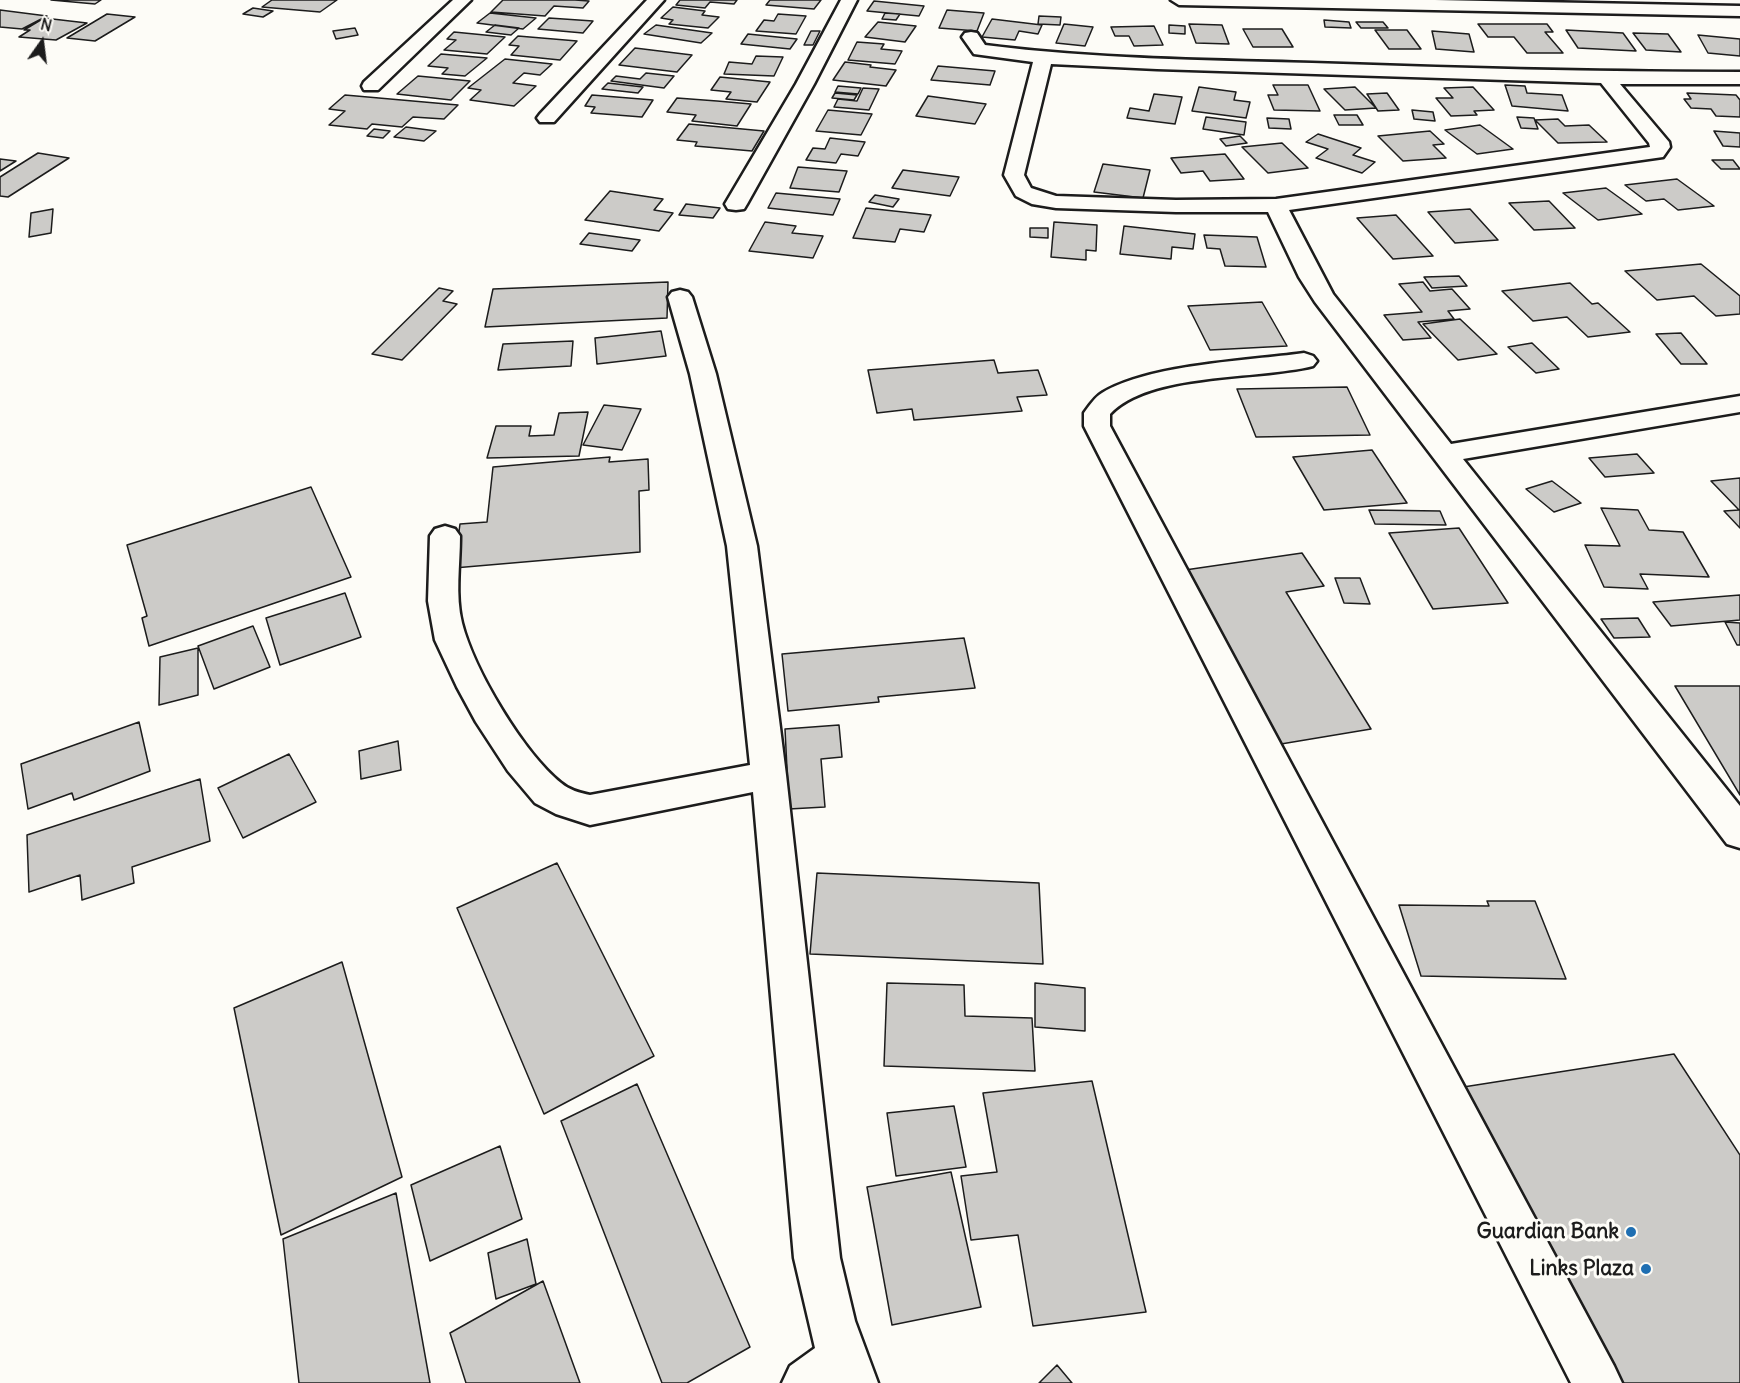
<!DOCTYPE html>
<html>
<head>
<meta charset="utf-8">
<style>
	body { margin:0 }
	#map { position:relative; width:1740px; height:1383px; overflow:hidden; background:#fdfcf7; font-family:Delius,sans-serif }
	canvas { display:block }
	.north { position:absolute; left:12px; top:12px; width:60px; height:60px; -webkit-text-stroke:4px #fdfcf7; paint-order:stroke; rotate:14deg; font-size:16px; font-weight:700; line-height:24px; text-align:center; color:#1c1c1c }
	.north::after { content:''; display:block; margin:auto; width:21px; height:27px; background:#1c1c1c; clip-path:polygon(50% 0,100% 100%,50% 72%,0 100%) }
</style>
</head>
<body>
<div id="map">
<canvas width="1740" height="1383"></canvas>
<div class="north">N</div>
</div>
<script>
const ctx = document.querySelector('canvas').getContext('2d');
ctx.lineJoin = 'round';
function fillPath(path, color) {
  ctx.fillStyle = color;
  ctx.fill(path, 'evenodd');
}
function strokePath(path, color, width, dash) {
  ctx.strokeStyle = color;
  ctx.lineWidth = width;
  ctx.lineCap = dash ? 'butt' : 'round';
  ctx.setLineDash(dash || []);
  ctx.stroke(path);
}
function drawText(font, color, halo, rows, align = 'center') {
  ctx.font = font + ' Delius,sans-serif';
  ctx.lineWidth = 6;
  ctx.setLineDash([]);
  ctx.textBaseline = 'middle';
  ctx.strokeStyle = halo;
  ctx.fillStyle = color;
  for (const [text, x, y, turn = 0] of rows) {
    ctx.save();
    ctx.translate(x, y);
    ctx.rotate((+turn || 0) * Math.PI / 180);
    ctx.textAlign = isNaN(turn) ? turn : align;
    if (halo) ctx.strokeText(text, 0, 0);
    ctx.fillText(text, 0, 0);
    ctx.restore();
  }
}
const building = new Path2D(`
	M51 0H101L95 4Z
	M272 0H337L320 12 262 7Z
	M503 0H575L589 1 583 8 554 6 545 16 491 12Z
	M680 0H737L734 4 710 2 705 8 676 5Z
	M770 0H821L814 9 766 5Z
	M874 1 924 6 919 16 867 11Z
	M673 7 705 11 702 15 719 17 708 28 669 24 673 20 661 18Z
	M253 8 273 11 263 17 243 14Z
	M0 10 47 16 22 29 0 27Z
	M947 10 984 13 977 31 939 28Z
	M490 13 536 18 523 29 477 23Z
	M885 13 900 14 896 20 882 19Z
	M107 14 135 17 95 41 67 38Z
	M778 14 806 16 796 34 756 31 764 20 774 21Z
	M1039 16 1061 17 1060 25 1038 24Z
	M44 18 87 23 56 40 19 37 30 30H24Z
	M549 18 593 21 583 33 538 29Z
	M992 19 1042 25 1038 34 1019 31 1015 40 982 37Z
	M1324 20 1349 22 1351 28 1325 27Z
	M878 22 916 26 905 42 865 37Z
	M1356 22H1383L1388 28H1361Z
	M1064 24 1093 27 1085 46 1056 43Z
	M1189 24 1222 25 1229 44 1196 43Z
	M1478 24H1547L1553 32H1545L1563 53H1527L1514 37H1488Z
	M495 25 519 28 511 35 486 32Z
	M656 25 712 33 701 43 644 34Z
	M1169 25 1185 26V34L1169 33Z
	M1154 26 1163 45 1134 46 1129 36H1115L1111 27Z
	M355 28 358 35 336 39 333 31Z
	M1243 29H1282L1293 47H1253Z
	M1375 30H1407L1421 49H1389Z
	M1566 30 1623 33 1636 51 1578 48Z
	M811 31H820L813 45H804Z
	M1432 31 1469 34 1474 52 1436 49Z
	M454 32 505 37 487 54 444 50 456 40 447 39Z
	M1633 33 1668 34 1681 52 1646 50Z
	M748 34 797 39 790 49 741 44Z
	M1698 35 1740 39V56L1708 53Z
	M518 36 577 41 560 60 511 55 519 46 509 45Z
	M857 42 884 44 881 49 902 51 895 64 848 60Z
	M635 48 692 55 677 72 619 65Z
	M441 54 487 58 465 76 442 74 448 68 428 66Z
	M756 56 783 57 774 76 724 74 729 62 752 64Z
	M505 59 552 64 540 75 524 73 513 83 536 86 514 106 470 100 481 90 468 88Z
	M845 62 871 65 870 67 896 70 886 86 833 80Z
	M938 66 995 71 990 85 931 80Z
	M646 73 674 76 664 88 611 81 616 76 640 79Z
	M418 76 470 81 451 100 397 94Z
	M720 77 770 82 757 102 726 99 731 92 711 90Z
	M608 83 643 87 638 93 602 89Z
	M1273 85H1308L1320 111 1274 110 1268 95H1278Z
	M1505 85 1525 86 1527 93 1562 95 1568 111 1512 106Z
	M838 86 861 88 858 94 835 92Z
	M1199 87 1236 92 1234 100 1250 102 1246 118 1192 111Z
	M1355 87 1376 108 1345 110 1324 89Z
	M1473 87 1494 110 1474 111 1477 115 1451 116 1436 98H1453L1444 88Z
	M863 88 879 89 869 110 834 107 838 99 857 101Z
	M835 93 857 95 854 100 832 98Z
	M1387 93 1399 110 1378 111 1367 94Z
	M1687 93 1736 95 1740 100V117L1716 116 1711 109 1691 108 1684 99H1691Z
	M1154 94 1182 97 1175 124 1127 118 1130 108 1149 111Z
	M345 95 458 105 444 119 413 117 402 127 372 124 367 129 329 125 345 111 329 109Z
	M592 95 653 100 642 117 591 113 595 107 585 106Z
	M928 96 986 104 975 124 916 116Z
	M677 98 717 101 751 104 737 126 692 121 696 115 667 112Z
	M828 110 872 114 861 135 816 131Z
	M1412 110 1433 112 1435 121 1414 119Z
	M1334 115H1357L1363 125H1339Z
	M1206 117 1246 122 1244 135 1203 129Z
	M1517 117 1534 118 1538 129 1521 128Z
	M1267 118 1289 119 1291 129 1269 128Z
	M1558 119 1565 126 1589 125 1607 142 1558 143 1535 120Z
	M689 124 764 131 752 151 695 146 697 142 677 140Z
	M1480 125 1513 149 1477 154 1445 130Z
	M406 127 436 131 424 141 394 137Z
	M374 129 390 131 383 138 367 136Z
	M1430 131 1444 144 1433 145 1446 158 1403 161 1378 136Z
	M1714 131 1740 133V147L1723 146Z
	M1318 134 1361 148 1353 155 1375 162 1362 173 1316 158 1328 149 1306 142Z
	M1240 136 1247 143 1226 146 1220 139Z
	M830 138 865 142 858 156 841 154 836 163 806 160 813 148 825 149Z
	M1282 143 1308 168 1268 173 1242 147Z
	M38 153 69 158 8 197 0 196V177Z
	M1225 154 1244 179 1210 181 1203 171 1181 173 1171 158Z
	M0 159 16 161 0 171Z
	M1712 160H1733L1740 169H1721Z
	M1103 164 1150 170 1143 198 1094 192Z
	M798 167 847 171 839 192 790 188Z
	M903 170 959 177 950 196 892 188Z
	M1677 179 1714 206 1678 210 1664 199 1646 201 1625 185Z
	M1606 188 1642 214 1598 220 1563 193Z
	M610 191 663 199 654 210 673 213 659 231 585 220Z
	M776 193 840 199 833 215 768 208Z
	M875 195 899 199 893 207 869 202Z
	M1549 201 1575 228 1534 230 1509 203Z
	M686 204 720 208 713 218 679 215Z
	M866 208 931 215 924 232 900 229 895 242 853 238Z
	M53 209 51 233 29 237 31 213Z
	M1470 209 1498 240 1455 243 1428 212Z
	M1396 215 1433 256 1393 259 1357 218Z
	M765 222 796 226 792 233 823 236 813 258 749 251Z
	M1054 222 1097 225 1096 251 1086 250V260L1051 257Z
	M1124 226 1195 234 1193 249 1172 247 1171 259 1120 254Z
	M1030 228H1048V238L1030 237Z
	M589 233 640 240 632 251 580 244Z
	M1204 235 1257 237 1266 267 1225 266 1220 249 1207 248Z
	M1701 264 1740 296V314L1716 316 1694 296 1657 300 1625 271Z
	M1459 276 1467 286 1432 288 1424 277Z
	M668 282 667 318 485 327 493 289Z
	M1423 282 1430 291 1452 289 1470 309 1448 311 1454 319 1418 322 1431 338 1403 340 1384 315 1422 312 1399 284Z
	M1570 283 1592 304 1598 303 1630 332 1588 337 1567 317 1533 321 1502 291Z
	M439 288 453 291 443 301 457 304 402 360 372 354Z
	M1262 302 1287 346 1210 350 1188 306Z
	M1460 319 1497 354 1458 360 1423 324Z
	M661 331 666 356 597 364 595 338Z
	M1681 333 1707 364H1681L1656 334Z
	M573 341 571 366 498 370 503 344Z
	M1532 343 1559 369 1536 373 1508 347Z
	M994 360 998 373 1038 370 1047 395 1017 397 1022 411 914 420 912 409 877 413 868 370Z
	M1347 387 1370 435 1256 437 1237 389Z
	M604 405 641 409 622 450 583 445Z
	M588 412 579 456 487 458 496 426H531L529 436 554 435 559 413Z
	M1372 450 1407 503 1324 510 1293 457Z
	M1637 454 1654 473 1605 477 1589 458Z
	M610 457 609 462 648 459 649 490 639 491 640 552 454 568 460 524 487 522 493 467Z
	M1740 478V528L1724 511 1739 510 1711 481Z
	M1552 481 1581 503 1554 512 1526 489Z
	M311 487 351 577 149 646 142 618 147 616 127 545Z
	M1601 508 1638 510 1649 530 1683 532 1709 577 1640 574 1648 589 1604 587 1585 545 1620 546Z
	M1369 510 1440 511 1446 525 1375 524Z
	M1459 528 1508 603 1433 609 1389 533Z
	M1302 553 1324 586 1286 592 1371 729 1281 744 1185 570Z
	M1335 578H1360L1370 604 1344 603Z
	M345 593 361 637 280 665 266 618Z
	M1740 595V620L1671 626 1653 602Z
	M1638 618 1650 637 1614 638 1601 619Z
	M1725 622 1740 623V645H1737Z
	M253 626 270 667 214 689 198 646Z
	M964 638 975 688 878 697 879 702 788 711 782 654Z
	M198 648V695L159 705 160 657Z
	M1675 686H1740V795Z
	M139 722 150 771 74 800 72 793 28 809 21 764Z
	M839 725 842 757 821 759 825 807 789 809 785 729Z
	M398 741 401 770 361 779 359 751Z
	M289 754 316 802 243 838 218 788Z
	M200 779 210 841 132 867 134 883 82 900 80 875 29 892 27 835Z
	M557 863 654 1056 544 1114 457 908Z
	M817 873 1039 883 1043 964 810 954Z
	M1487 901H1535L1566 979 1421 976 1399 905 1489 906Z
	M342 962 402 1177 281 1235 234 1008Z
	M887 983 964 985 965 1016 1032 1018 1035 1071 884 1066Z
	M1035 983 1085 988V1031L1035 1027Z
	M1674 1054 1740 1155V1383H1611L1457 1088Z
	M1092 1081 1146 1312 1033 1326 1018 1235 971 1240 961 1176 997 1172 983 1093Z
	M637 1084 750 1347 687 1383H662L561 1121Z
	M954 1106 966 1167 896 1176 887 1113Z
	M500 1146 522 1219 430 1261 411 1185Z
	M951 1172 981 1307 892 1325 867 1187Z
	M396 1193 430 1383H299L283 1239Z
	M527 1239 536 1284 496 1299 488 1253Z
	M543 1281 580 1383H466L450 1333Z
	M1057 1365 1072 1383H1039Z`);
fillPath(building, '#cccbc8');
strokePath(building, '#1c1c1c', 1.5);
const street = new Path2D(`
	M453 0H471L378 90H364L362 86 364 82Z
	M647 0H664L554 122H540L537 118 540 114Z
	M841 0H857L814 84 747 204 744 209 736 210 728 209 725 204 796 84Z
	M1171 0H1435L1740 6V16L1179 5Z
	M971 32 977 33 985 45C1094 59 1203 60 1312 63 1455 68 1597 72 1740 72V84H1620L1669 142 1670 147 1663 157 1289 210 1333 294 1451 444 1740 396V412L1463 459 1740 806V848L1727 844 1315 302 1299 277 1268 212H1176L1056 208 1032 204 1016 196 1004 175 1033 62 974 54 962 37 965 33ZM1051 64 1157 69 1601 83 1649 143 1650 147 1276 199 1176 200 1056 196 1031 188 1024 175Z
	M680 290 688 292 692 297 716 374 757 546 786 775 840 1258 855 1321 878 1383H782L790 1366 815 1348 794 1258 753 792 590 825 556 814 535 803 508 771 476 722 457 687 435 640 428 601 430 536 435 529 445 526 455 529 460 536C460 565 455 595 462 623 474 670 523 752 561 783 569 790 580 793 590 795L750 765 727 546 690 374 668 297 672 292Z
	M1304 353 1313 356 1317 361 1313 366C1258 380 1149 372 1110 414V426L1614 1366 1622 1383H1571L1084 426V413C1089 406 1095 397 1102 393 1150 364 1247 361 1304 353Z`);
strokePath(street, '#1c1c1c', 5);
fillPath(street, '#fdfcf7');
for (const [x, y, r, color] of [
	[1631,1232,6,"#1f6fb2"],
	[1646,1269,6,"#1f6fb2"]
]) {
  const dot = new Path2D();
  dot.arc(x, y, r, 0, 2 * Math.PI);
  ctx.fillStyle = color;
  ctx.fill(dot);
  strokePath(dot, '#fdfcf7', 2);
}
drawText('bold 21px', '#1c1c1c', '#fdfcf7', [
	["Guardian Bank",1619,1232],
	["Links Plaza",1634,1269]
], 'right');
</script>
</body>
</html>
